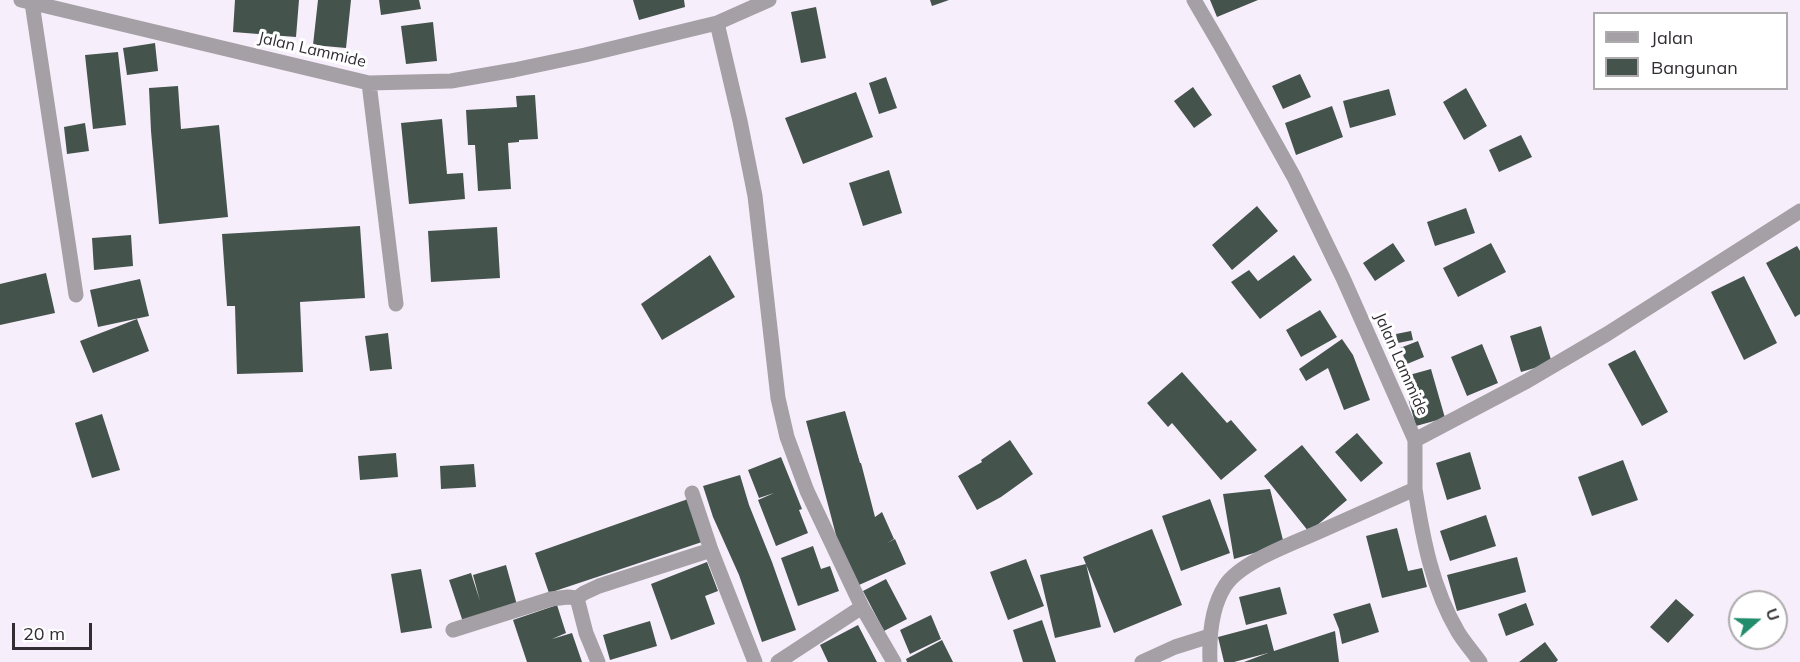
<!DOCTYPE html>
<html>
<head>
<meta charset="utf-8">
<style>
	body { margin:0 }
	#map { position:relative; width:1800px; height:662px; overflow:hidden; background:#f7eefb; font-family:Mulish,sans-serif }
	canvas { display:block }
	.legend { position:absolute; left:1593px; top:12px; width:195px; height:78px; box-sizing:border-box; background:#fff; border:2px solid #adabad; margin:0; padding:8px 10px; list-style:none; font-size:18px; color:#312d32 }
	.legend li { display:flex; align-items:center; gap:12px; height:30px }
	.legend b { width:30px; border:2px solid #adabad }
	.north { position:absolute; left:1728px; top:590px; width:60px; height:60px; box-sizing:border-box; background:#fff; border:2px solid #adabad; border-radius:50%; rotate:70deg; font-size:16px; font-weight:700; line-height:24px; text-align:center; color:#312d32 }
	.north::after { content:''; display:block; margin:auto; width:21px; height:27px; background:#238d6b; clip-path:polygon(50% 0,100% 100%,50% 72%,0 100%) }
	.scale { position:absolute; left:12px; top:623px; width:80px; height:27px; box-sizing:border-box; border:3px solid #312d32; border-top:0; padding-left:8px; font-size:18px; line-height:21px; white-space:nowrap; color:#312d32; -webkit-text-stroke:4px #fff; paint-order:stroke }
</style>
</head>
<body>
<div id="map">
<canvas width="1800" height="662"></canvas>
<ul class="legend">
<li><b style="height:8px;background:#a4a0a6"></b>Jalan</li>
<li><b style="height:16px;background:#45534d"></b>Bangunan</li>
</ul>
<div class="north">U</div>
<div class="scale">20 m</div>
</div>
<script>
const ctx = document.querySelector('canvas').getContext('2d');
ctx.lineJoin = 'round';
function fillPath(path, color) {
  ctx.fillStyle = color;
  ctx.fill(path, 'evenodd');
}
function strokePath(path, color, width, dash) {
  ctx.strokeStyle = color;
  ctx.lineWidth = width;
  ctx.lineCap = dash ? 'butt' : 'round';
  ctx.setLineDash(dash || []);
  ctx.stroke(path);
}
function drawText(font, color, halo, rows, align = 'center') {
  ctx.font = font + ' Mulish,sans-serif';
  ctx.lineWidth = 6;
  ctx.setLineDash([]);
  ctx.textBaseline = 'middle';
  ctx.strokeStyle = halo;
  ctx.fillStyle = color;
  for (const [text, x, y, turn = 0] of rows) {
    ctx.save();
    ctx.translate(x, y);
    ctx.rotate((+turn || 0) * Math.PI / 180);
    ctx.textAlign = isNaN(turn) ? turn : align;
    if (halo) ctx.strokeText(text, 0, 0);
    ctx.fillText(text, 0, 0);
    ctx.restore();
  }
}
fillPath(new Path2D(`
	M235 0H299L296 37 233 32Z
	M318 0H351L346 48 313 45Z
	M379 0H419L421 9 381 15Z
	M633 0H684L685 7 639 20Z
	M930 0H949L932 6Z
	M1210 0H1258L1217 17Z
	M816 7 826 58 801 63 791 12Z
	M433 22 437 61 406 64 401 26Z
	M155 43 158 71 127 75 123 48Z
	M118 52 126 125 93 129 85 55Z
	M1300 74 1311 97 1283 109 1272 86Z
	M886 77 897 108 879 114 869 83Z
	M178 86 181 129 219 125 228 217 159 224 151 131 149 88Z
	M1193 87 1212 115 1194 128 1174 101Z
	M1466 88 1487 126 1464 140 1443 102Z
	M1389 89 1396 115 1350 128 1343 101Z
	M856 92 873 137 803 164 785 118Z
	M535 95 538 139 519 140V142L508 143 511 189 478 191 475 145H468L466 110 517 107 516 96Z
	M1332 106 1343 137 1296 155 1285 123Z
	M442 119 447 174 463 173 465 199 409 204 401 123Z
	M85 123 89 151 67 154 64 127Z
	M1521 135 1532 157 1499 172 1489 150Z
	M889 170 902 213 863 226 849 183Z
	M1257 206 1278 231 1232 270 1212 245Z
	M1466 208 1475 233 1435 246 1427 222Z
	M360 226 365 298 300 302 303 372 237 374 235 306H227L222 234Z
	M497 227 500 278 431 282 428 231Z
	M131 235 133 266 94 270 92 238Z
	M1393 243 1405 261 1375 281 1363 263Z
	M1491 243 1506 272 1458 297 1443 268Z
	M1797 246 1800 251V314L1795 317 1766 263Z
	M710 255 735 297 662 340 641 304Z
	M1294 255 1312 280 1260 319 1231 282 1249 270 1258 281Z
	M46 273 55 313 0 325V284Z
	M1744 276 1777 343 1744 360 1711 292Z
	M140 279 149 316 98 327 90 290Z
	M1320 310 1337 337 1301 357 1286 330Z
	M137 319 149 351 93 373 80 341Z
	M1541 326 1552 363 1521 372 1510 336Z
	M1411 331 1413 340 1398 343 1396 334Z
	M388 333 392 369 370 371 365 336Z
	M1342 339 1353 355 1370 400 1344 410 1328 368 1306 381 1299 369Z
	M1418 341 1424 357 1407 364 1400 348Z
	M1482 344 1498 383 1467 396 1451 357Z
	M1635 350 1668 412 1642 426 1608 364Z
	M1431 369 1445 418 1416 426 1402 377Z
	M1182 372 1227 423 1231 420 1257 450 1221 480 1172 423 1168 427 1147 403Z
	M845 411 860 463H861L875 517 882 512 894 539 887 543 895 539 906 564 859 585 837 539 806 421Z
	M102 414 120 470 92 478 75 423Z
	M1357 433 1383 463 1361 482 1335 452Z
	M1010 440 1033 474 1001 497 977 510 958 476 982 462 981 460Z
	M1302 445 1347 500 1309 532 1264 476Z
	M1470 452 1481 489 1447 500 1436 463Z
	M396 453 398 477 360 480 358 456Z
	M781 457 802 509 799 510 808 533 776 546 758 500 774 493 759 498 748 470Z
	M1623 460 1638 500 1592 516 1578 477Z
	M474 464 476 487 441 489 440 466Z
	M740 475 749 505 772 562 796 630 762 642 739 575 713 517 703 486Z
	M1270 489 1284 544 1234 559 1223 494Z
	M688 499 702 542 549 593 535 553Z
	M1210 499 1230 553 1181 571 1162 516Z
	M1486 515 1496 546 1450 561 1440 531Z
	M1397 528 1408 571 1422 568 1427 587 1382 598 1366 536Z
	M1152 529 1182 605 1114 633 1083 557Z
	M813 546 821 569 830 566 839 591 798 606 781 558Z
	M1517 557 1526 592 1457 611 1447 575Z
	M1026 559 1044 606 1008 620 990 572Z
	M707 562 718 591 705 596 715 624 671 640 651 584Z
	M1086 564 1101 627 1055 638 1040 575Z
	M506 565 517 605 463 622 449 580 471 573 480 601 473 575Z
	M421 569 432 628 401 633 391 574Z
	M886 579 907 619 884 631 863 591Z
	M1280 587 1287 614 1246 625 1239 597Z
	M1676 599 1694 615 1668 643 1650 627Z
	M1370 603 1379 632 1342 644 1339 629 1333 614Z
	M1526 603 1534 625 1506 636 1498 614Z
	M557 605 566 633 552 639 572 633 582 662H527L513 620Z
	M931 615 941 639 910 654 900 630Z
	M1042 620 1056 662H1023L1013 630Z
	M650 621 657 646 610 660 603 635Z
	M1267 624 1274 651 1335 631 1339 662H1244L1268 653 1234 662H1224L1218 637Z
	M858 625 877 662H828L820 645Z
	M942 640 953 662H907L906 659Z
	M1545 642 1558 660 1556 662H1519Z`), '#45534d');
strokePath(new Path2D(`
	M21 0 369 83 451 81 514 70 585 55 717 23 769 0
	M1194 0 1222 48 1294 177 1343 278 1415 440V489C1384 503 1354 516 1323 530 1295 543 1241 561 1225 586 1211 608 1209 637 1210 662
	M32 3 76 295
	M717 23 740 121 755 196 778 398 787 437 807 491 862 607 894 662
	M369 83 396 304
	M1415 440 1527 381 1607 334 1800 211
	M1415 489C1423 539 1432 588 1458 632 1464 642 1473 652 1480 662
	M692 493 711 550 755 662
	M453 630 551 599 568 597 577 598
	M598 662 586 633 577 598 584 593 599 586 711 550
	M778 662 862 607
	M1142 662 1175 647 1210 636`), '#a4a0a6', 15);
drawText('16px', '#312d32', '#fff', [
	["Jalan Lammide",312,50,13],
	["Jalan Lammide",1401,364,66]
]);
</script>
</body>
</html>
